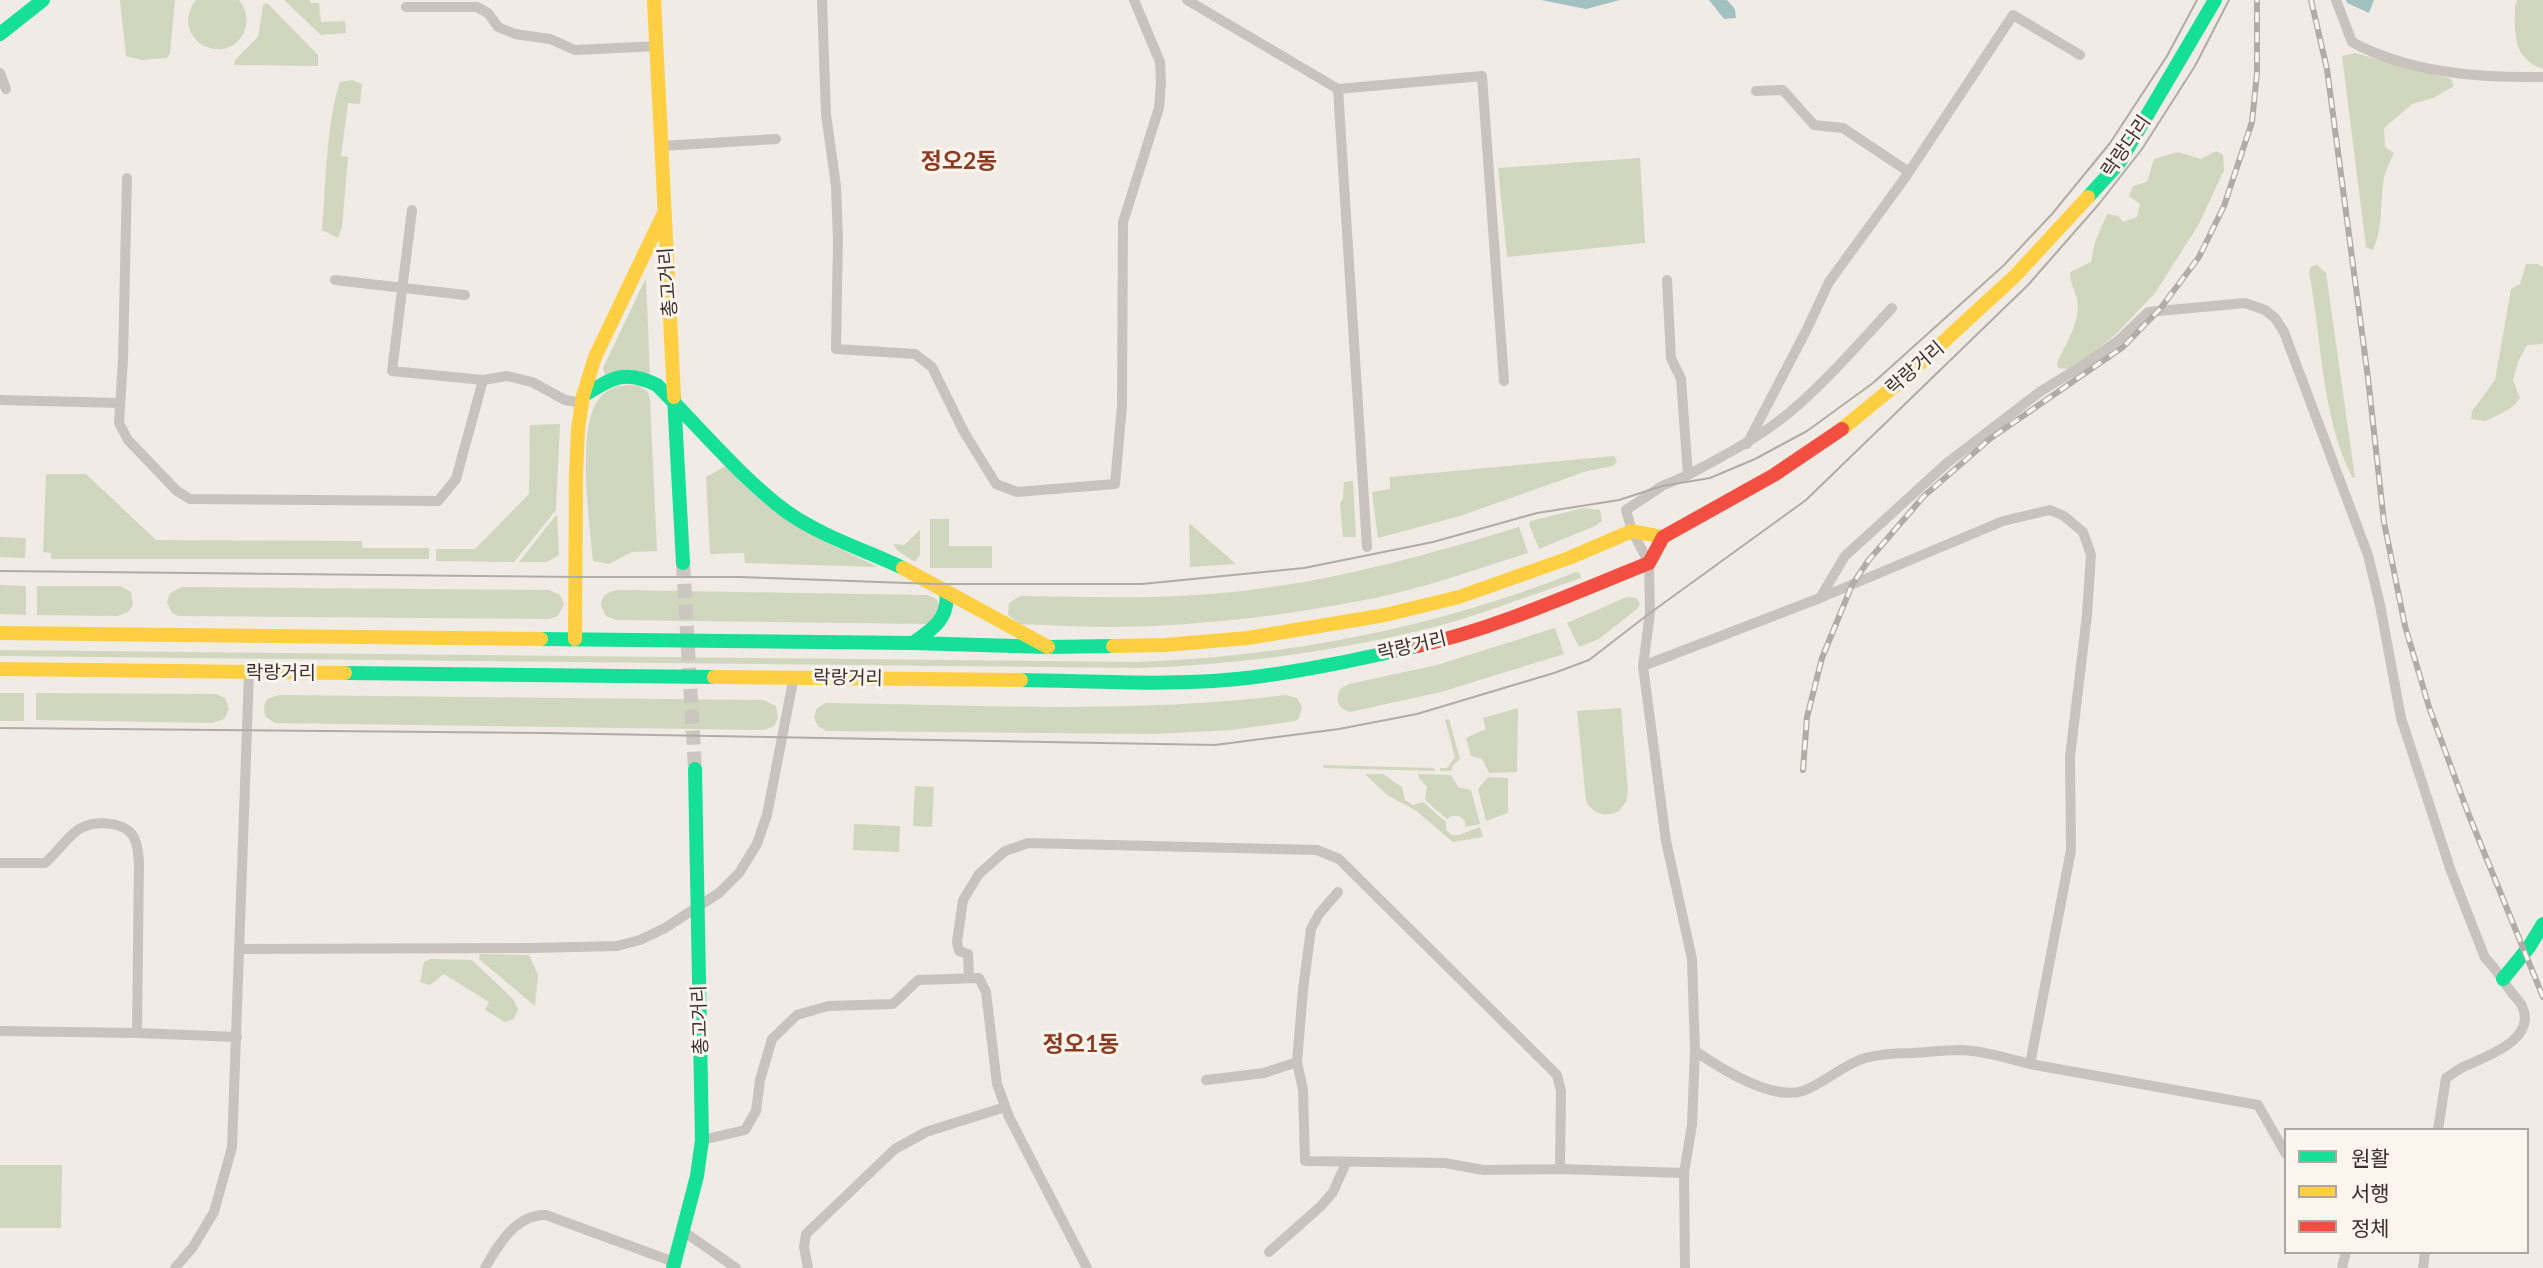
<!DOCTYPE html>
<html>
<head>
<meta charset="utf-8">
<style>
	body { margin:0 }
	#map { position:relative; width:2543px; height:1268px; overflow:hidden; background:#f0ebe5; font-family:Lato,"Noto Sans KR",sans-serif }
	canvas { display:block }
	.legend { position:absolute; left:2284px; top:1128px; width:245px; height:126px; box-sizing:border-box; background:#fbf5ee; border:2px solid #aea6a0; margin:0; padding:9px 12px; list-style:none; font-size:21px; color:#3b302b }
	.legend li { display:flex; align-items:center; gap:14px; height:35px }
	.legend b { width:35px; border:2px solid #aea6a0 }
</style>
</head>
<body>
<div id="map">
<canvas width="2543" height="1268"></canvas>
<ul class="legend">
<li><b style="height:9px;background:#16e098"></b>원활</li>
<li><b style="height:9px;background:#ffcf43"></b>서행</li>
<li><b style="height:9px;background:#f24e42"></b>정체</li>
</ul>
</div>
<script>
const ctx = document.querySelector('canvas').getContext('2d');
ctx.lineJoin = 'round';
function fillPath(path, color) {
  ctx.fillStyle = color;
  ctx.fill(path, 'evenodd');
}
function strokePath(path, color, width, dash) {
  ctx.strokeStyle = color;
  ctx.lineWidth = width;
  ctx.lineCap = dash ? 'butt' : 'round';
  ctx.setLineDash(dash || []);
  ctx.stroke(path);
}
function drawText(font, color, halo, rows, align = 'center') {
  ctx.font = font + ' Lato,"Noto Sans KR",sans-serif';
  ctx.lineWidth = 6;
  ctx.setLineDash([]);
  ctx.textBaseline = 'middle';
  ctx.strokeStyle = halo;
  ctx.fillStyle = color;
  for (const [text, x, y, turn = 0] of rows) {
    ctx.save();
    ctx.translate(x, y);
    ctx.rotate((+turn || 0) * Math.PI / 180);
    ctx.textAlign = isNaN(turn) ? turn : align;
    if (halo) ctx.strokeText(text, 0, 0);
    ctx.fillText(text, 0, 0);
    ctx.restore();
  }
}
fillPath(new Path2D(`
	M120 0H175L170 53 167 58 142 60 126 56Z
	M196 0H239C246 9 249 20 244 32 226 71 167 37 196 0Z
	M284 0H310L311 3H319L321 22 345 21 346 33 321 35Z
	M2517 0H2543V69C2512 58 2515 35 2515 6Z
	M267 3 318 55V66L234 65 235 60 258 37 263 5Z
	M2355 53 2451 79 2454 86 2433 98 2412 104 2384 128 2385 147 2394 153C2389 163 2384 173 2383 184 2380 207 2383 228 2373 250L2366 247 2342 56Z
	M352 80 362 84 360 104 348 103 341 156 348 157 342 227 338 238 322 230C326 185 326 123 340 82Z
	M2216 151 2223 155 2224 170 2199 224 2155 293 2117 333 2081 362 2069 369 2058 368 2057 363C2065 345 2082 320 2077 299 2074 288 2070 283 2070 272L2091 262 2095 242 2107 214 2118 216 2123 222 2137 217 2140 204 2129 196 2133 186 2147 182 2154 159 2178 152 2201 159Z
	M1640 158 1645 243 1507 257 1498 168Z
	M2526 264H2537L2543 267V341L2542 344 2527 345 2518 362 2513 380 2520 398C2510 412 2500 413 2486 421L2471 419 2472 411 2495 380 2511 289 2520 284Z
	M2317 265 2326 273 2355 478 2352 477C2321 415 2322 340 2309 272L2311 266Z
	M646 278 650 377 605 374 603 368Z
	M632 385 639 386 648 392 650 400 657 551 632 552 609 564 593 561C590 523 576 431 598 400 607 388 618 385 632 385Z
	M560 424 556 510 514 562 436 561V549H475L529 494 530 425Z
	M1614 456 1617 461 1613 466 1587 471 1460 516 1378 538 1372 492 1390 489V477Z
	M726 466C771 518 817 538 878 567L745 563 744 553 710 554 706 477Z
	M46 474H86L156 540 362 541V548H429V559H51V553L43 552Z
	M1353 481 1356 537H1343L1340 504 1343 498 1344 482Z
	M1583 508 1600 510 1602 521 1595 526 1539 549 1529 524 1531 521Z
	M557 514 559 555 547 562H519Z
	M930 519H949V546H992V568H930Z
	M1189 523 1236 564 1190 567Z
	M1519 527 1528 553C1477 569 1427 587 1375 598 1290 615 1202 626 1115 627 1084 627 1051 625 1020 624L1008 615 1009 603 1020 596C1096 597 1173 600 1249 590 1342 579 1430 554 1519 527Z
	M920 530V555L915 562 898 551 893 544 904 545Z
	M0 537 26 538 25 558 0 557Z
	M1576 572 1580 573 1581 578C1525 597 1471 619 1414 632 1324 653 1232 665 1140 668L0 656V650L1139 662C1289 656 1436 628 1576 572Z
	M0 585 26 586V615L0 614Z
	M37 586H120L131 592 133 605 128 612 118 616 37 615Z
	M182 587 549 590 560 595 564 604 558 616 549 619 179 616 172 613 167 602 170 593Z
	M618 590 927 595 936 599 941 608 933 622 927 624 616 620 606 616 601 606C601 595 608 592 618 590Z
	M1627 597 1637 598 1640 604 1638 608 1599 639 1579 647 1567 623Z
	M1555 628 1564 654 1441 692 1350 712C1338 709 1335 699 1340 689L1349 684 1437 665Z
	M0 693H24V721H0Z
	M36 693 215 694 225 698 229 709 224 719 212 723 36 720Z
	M279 695 763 700 776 706 778 718 774 726 764 730 275 723 265 716 264 706 267 699Z
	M1286 695 1297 698 1302 707 1299 718 1295 721 1232 730 1154 734 826 731 818 726 814 718 817 708 826 703C979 705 1134 714 1286 695Z
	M1518 708 1517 772 1489 773 1482 759 1471 756 1466 738 1486 729 1483 718Z
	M1621 708 1628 791 1626 802 1619 811C1605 818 1593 814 1586 801L1577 711Z
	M1449 719 1460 759 1453 765 1451 771H1440V768H1447L1455 757 1445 720Z
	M1323 765 1434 768 1435 771 1324 768Z
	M1365 774H1383L1402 787 1405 800 1413 805 1423 802 1446 822V830L1452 835H1459L1480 827 1483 837 1453 842 1415 810 1387 795Z
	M1418 774 1451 775 1458 787 1471 790 1480 824 1465 827V821L1459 816H1451L1447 819 1425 800 1427 787 1419 778Z
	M1488 777 1508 778V813L1486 821 1478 789Z
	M915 786 934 787 932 827 913 826Z
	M854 824 900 826 899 852 853 850Z
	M480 954 529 955 538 975 535 1006 479 959Z
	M430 959 472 960 513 999 518 1009 514 1019 505 1022 485 1010 489 1002 444 974 430 985 420 982 424 962Z
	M0 1165H62L61 1228H0Z`), '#d1d6bf');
fillPath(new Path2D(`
	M1541 0H1620L1586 9Z
	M1709 0H1727L1735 9 1736 18 1724 19Z
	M2346 0H2374L2369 13 2347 3Z`), '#a1c2c1');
strokePath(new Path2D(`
	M683 563 695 769`), '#ccc6c0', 14, [14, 7]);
strokePath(new Path2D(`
	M822 0 826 114 836 186 838 239 836 349 915 354 932 367 964 432 996 484 1017 492 1115 484 1122 406 1123 222 1159 108 1161 82 1160 62 1134 0
	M1187 0 1338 89 1482 76 1504 381
	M2336 0 2352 42C2409 73 2479 78 2543 77
	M406 7H477L488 13 498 27 515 34 550 39 575 50 658 46
	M0 73 6 89
	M1338 89 1367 547
	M1756 91 1783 90 1814 125 1843 128 1909 172
	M662 146 776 139
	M127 178 123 360 119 423 128 440 177 491 190 499 438 501 456 479 483 380 507 376 532 382 565 400 582 403
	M412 210 392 371 483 380
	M335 280 465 295
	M1667 280 1671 358 1681 379 1688 475 1662 486 1626 510 1632 531 1649 563 1650 613 1643 666 1666 841 1692 959 1695 1051 1692 1125 1684 1173 1685 1268
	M0 400 120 403
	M1747 444 1806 331 1829 282 1907 175 2013 15 2080 55
	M1688 475C1723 456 1759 438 1790 412 1827 381 1859 343 1892 308
	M1820 598 1845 556 1947 463 2041 391 2082 366 2120 339 2148 312 2245 303 2265 310 2275 318 2284 332 2368 555 2380 605 2401 718 2451 871 2485 958C2496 968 2503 981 2512 993 2515 997 2520 1001 2522 1006 2537 1038 2490 1055 2470 1064 2461 1067 2454 1073 2446 1078L2438 1130
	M1643 666 1820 598 2003 521 2050 510 2064 516 2083 532 2091 555 2087 615 2070 757 2071 850 2030 1064 2258 1105 2286 1154
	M0 863H45C57 853 69 834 81 828 96 820 128 821 135 840 138 846 138 855 139 862L137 1033
	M1338 892 1319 914 1311 929 1303 990 1297 1062 1303 1090 1305 1161 1445 1163 1483 1170 1560 1169
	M239 949 532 948 617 946 640 940 665 928 719 893 739 873 757 844 767 815 794 676
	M969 977 968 954 959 951 957 942 963 900 979 874 1005 851 1028 843 1317 850 1339 859 1557 1075 1561 1091 1560 1169 1684 1173
	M0 1031 137 1033 237 1037
	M1695 1051C1720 1068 1771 1101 1803 1091 1825 1083 1842 1065 1865 1058 1880 1054 1897 1053 1913 1053 1929 1052 1945 1050 1961 1050 1984 1051 2007 1058 2030 1064
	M1206 1080 1264 1073 1297 1062
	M702 1140 745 1130 756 1111 760 1080 772 1039 797 1015 828 1006 893 1004 918 980 979 978 986 992 997 1084 1009 1117 1087 1268
	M683 1231 736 1268
	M1269 1252 1321 1206 1333 1192 1346 1163
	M175 1268 193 1247 214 1212 232 1147 249 673
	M485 1268C498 1245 516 1214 546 1215L674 1262
	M808 1268 804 1247 806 1234 895 1149 926 1132 1005 1107
	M2342 1268 2346 1252
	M2423 1268 2425 1252`), '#c9c3be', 10);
strokePath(new Path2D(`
	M0 34 43 0
	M2088 197 2119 163 2215 0
	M583 396C612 378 624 369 657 385 697 425 742 479 787 512 821 536 865 550 903 568
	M674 397 683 563
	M541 639 913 643 1048 647 1113 646
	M913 643C933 629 950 618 946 591
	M345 673 714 677
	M1021 680C1099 681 1178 687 1255 677 1310 670 1364 658 1418 646
	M2503 979 2529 947 2543 924
	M673 1268 697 1176 702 1140 695 769`), '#16e098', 14);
strokePath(new Path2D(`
	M654 0 674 397
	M1842 429 1903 379 2015 276 2088 197
	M903 568 1048 647
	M0 633 541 639
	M575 639 576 474 578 429 583 396 595 357 663 215
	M1113 646 1165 645 1248 638 1385 615 1459 597 1569 558 1632 531 1663 537
	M0 669 345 673
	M714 677 1021 680`), '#ffcf43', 14);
strokePath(new Path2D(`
	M1418 646C1497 628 1574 593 1649 563L1663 537 1774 475 1842 429`), '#f24e42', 14);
strokePath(new Path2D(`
	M0 571 576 577H740L935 584H1142L1304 568 1433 542 1537 513 1619 500 1662 486 1710 478 1755 459 1807 431 1873 383 2003 266 2052 214 2110 143 2167 56 2197 0
	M0 728 543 733 1215 745 1339 729 1417 714 1554 673 1589 660 1650 613 1806 500 2028 285 2099 204 2142 149 2195 66 2229 0`), '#b1aca8', 2);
const rail = new Path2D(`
	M2311 0 2327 69 2368 378 2384 522 2405 626 2429 707 2468 813 2543 997
	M1803 770 1807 717 1822 658 1852 585 1868 561 1924 496 1991 438 2123 347 2160 309 2199 257 2224 206 2252 122 2257 73V0`);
strokePath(rail, '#b1aca8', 6);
strokePath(rail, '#fbf5ee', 3.5, [10]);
drawText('19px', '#3b302b', '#fbf5ee', [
	["락랑다리",2126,146,-55],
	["총고거리",668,282,-94],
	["락랑거리",1915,368,-41],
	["락랑거리",1412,646,-13],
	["락랑거리",281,673],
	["락랑거리",848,678,1],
	["총고거리",700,1020,-92]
]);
drawText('bold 23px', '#8c3b22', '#fbf5ee', [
	["정오2동",959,162],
	["정오1동",1081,1045]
]);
</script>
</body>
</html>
